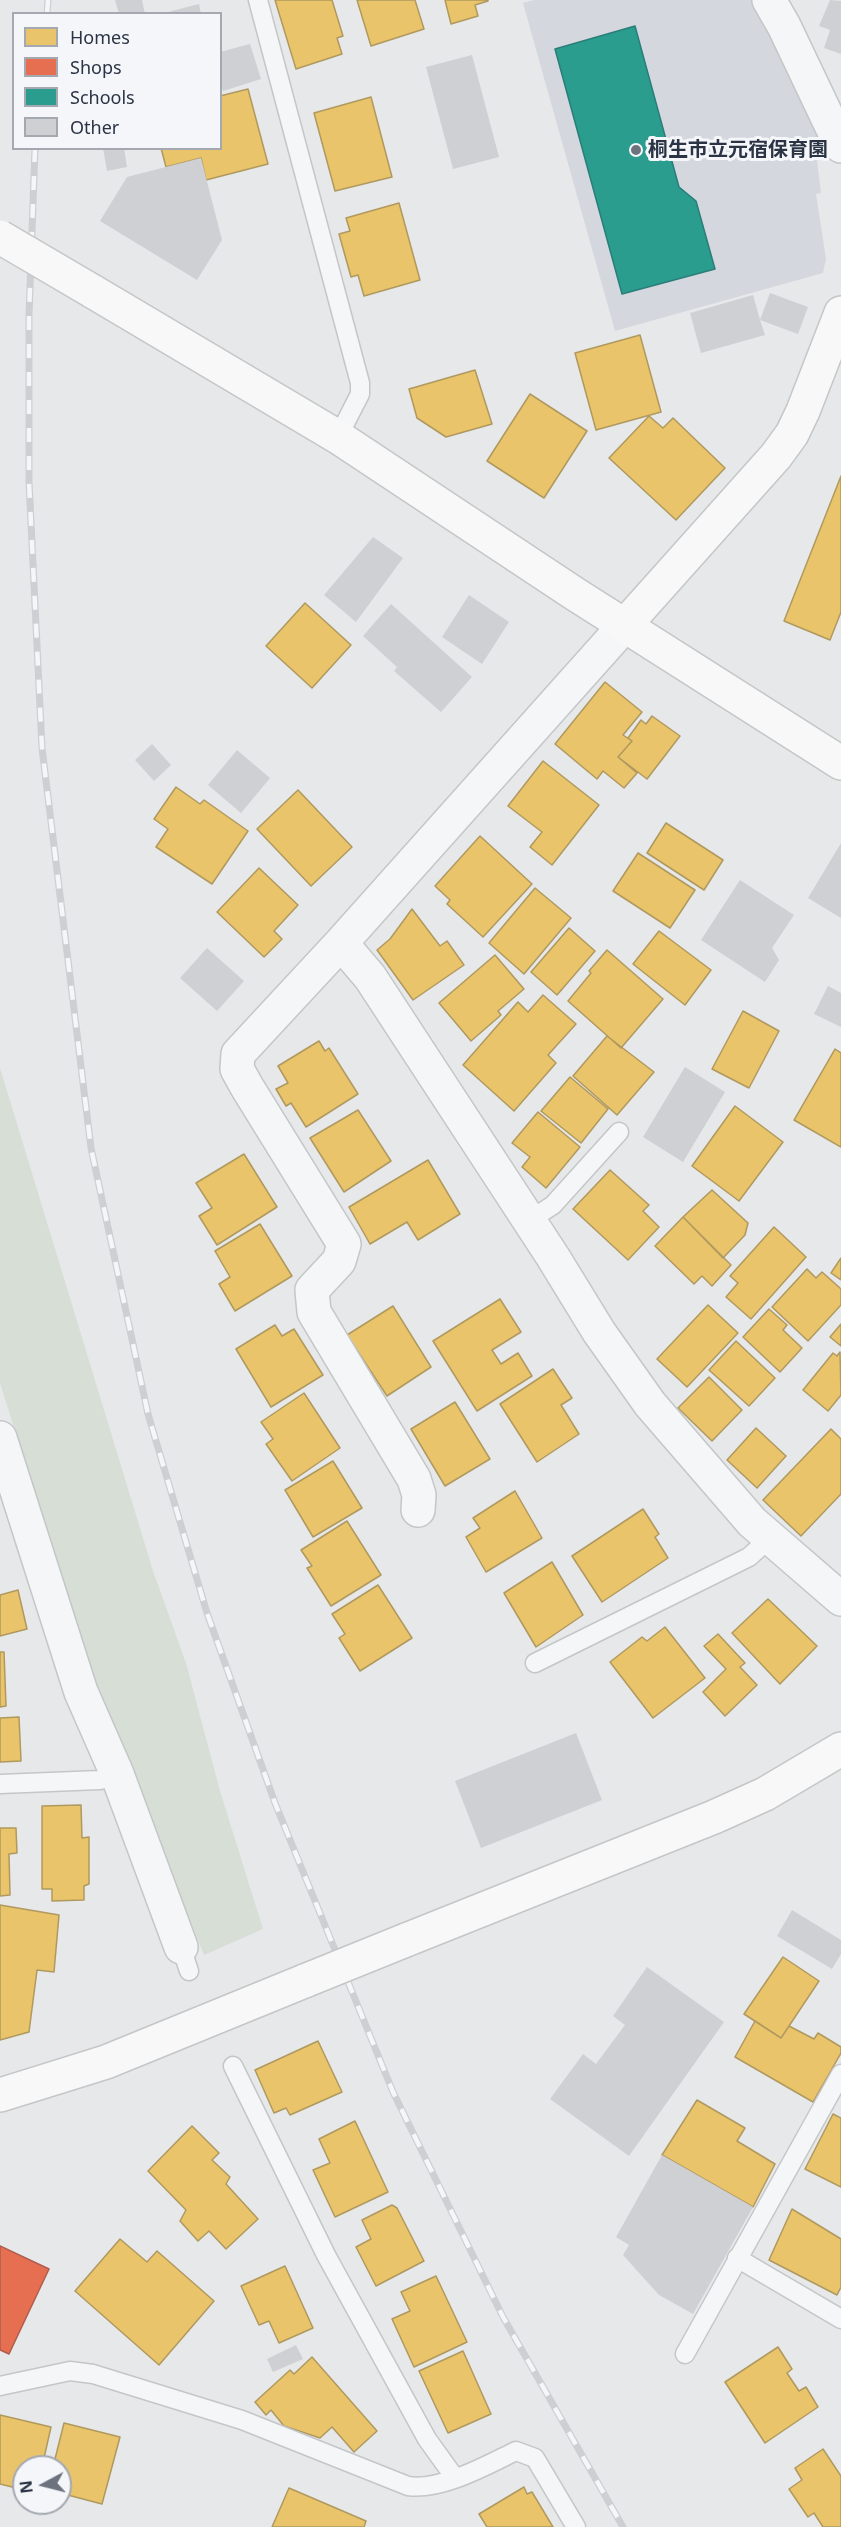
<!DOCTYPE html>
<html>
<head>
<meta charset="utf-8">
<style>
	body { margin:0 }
	#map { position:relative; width:841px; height:2527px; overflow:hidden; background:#e6e8ea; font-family:"Noto Sans",sans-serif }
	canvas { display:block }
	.legend { position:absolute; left:12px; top:12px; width:210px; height:138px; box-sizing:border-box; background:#f4f6f9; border:2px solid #a4a8b1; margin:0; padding:8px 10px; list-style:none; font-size:18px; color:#2b3445 }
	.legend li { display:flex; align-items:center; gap:12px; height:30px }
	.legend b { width:30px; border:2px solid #a4a8b1 }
	.north { position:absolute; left:12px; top:2455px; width:60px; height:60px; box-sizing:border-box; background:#f4f6f9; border:2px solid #a4a8b1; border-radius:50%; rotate:263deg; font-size:16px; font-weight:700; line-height:24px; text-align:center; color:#2b3445 }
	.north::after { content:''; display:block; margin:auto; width:21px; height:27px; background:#6c737f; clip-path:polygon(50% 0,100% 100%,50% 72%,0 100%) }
</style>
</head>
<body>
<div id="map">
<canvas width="841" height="2527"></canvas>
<ul class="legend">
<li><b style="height:16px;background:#e9c46a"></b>Homes</li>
<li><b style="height:16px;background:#e76f51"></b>Shops</li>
<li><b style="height:16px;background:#2a9d8f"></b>Schools</li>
<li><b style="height:16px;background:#ced0d3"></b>Other</li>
</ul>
<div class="north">N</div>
</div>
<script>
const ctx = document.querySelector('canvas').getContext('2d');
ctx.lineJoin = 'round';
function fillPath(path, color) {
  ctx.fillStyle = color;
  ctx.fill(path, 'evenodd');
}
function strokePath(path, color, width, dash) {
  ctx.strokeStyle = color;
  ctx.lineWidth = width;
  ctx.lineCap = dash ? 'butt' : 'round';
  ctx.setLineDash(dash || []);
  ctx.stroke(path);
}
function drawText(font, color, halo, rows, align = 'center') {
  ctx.font = font + ' "Noto Sans","Noto Sans JP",sans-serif';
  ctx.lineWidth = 6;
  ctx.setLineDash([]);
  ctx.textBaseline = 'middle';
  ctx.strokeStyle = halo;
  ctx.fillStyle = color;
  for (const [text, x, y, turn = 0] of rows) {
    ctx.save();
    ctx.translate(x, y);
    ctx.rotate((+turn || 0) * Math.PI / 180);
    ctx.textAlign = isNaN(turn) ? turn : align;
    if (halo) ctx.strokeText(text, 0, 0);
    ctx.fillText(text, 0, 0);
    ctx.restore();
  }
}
fillPath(new Path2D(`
	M534 0H753L828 149 816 152 821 193 816 194 826 259 823 273 615 331 523 3Z`), '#d4d7dd');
fillPath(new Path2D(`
	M0 1068 153 1571 186 1663 220 1791 263 1929 204 1955 89 1667 0 1383Z`), '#d6ded6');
const homes = new Path2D(`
	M275 0H332L343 36 337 38 342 54 296 69Z
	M357 0H415L424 29 371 46Z
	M445 0H488V1L475 5 478 16 451 24Z
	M248 89 268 164 206 180 201 158 166 167 161 148H220V96Z
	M371 97 392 177 335 191 314 113Z
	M399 203 420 280 364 296 358 275 351 277 339 234 350 231 346 218Z
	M640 335 661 412 596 430 575 353Z
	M475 370 492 424 446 437 417 418 409 389Z
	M530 394 587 431 544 498 487 461Z
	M649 416 663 428 673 418 725 468 676 520 609 458Z
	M841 476V612L830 640 784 621Z
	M305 603 351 645 312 688 266 646Z
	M605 682 642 712 623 735 632 741 618 757 637 773 624 788 603 771 597 779 555 744Z
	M652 716 680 736 647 779 618 757 632 741 628 738 641 720 646 724Z
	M543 761 599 805 552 865 530 847 542 832 508 806Z
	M176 787 200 804 204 800 248 831 212 884 156 847 168 829 154 819Z
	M298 790 352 847 311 886 257 829Z
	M666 823 723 860 704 890 647 853Z
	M480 836 532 884 483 937 447 904 450 900 435 886Z
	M638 853 695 890 670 928 613 891Z
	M259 868 298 905 274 931 282 939 264 957 217 912Z
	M535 888 571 918 524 974 489 943Z
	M412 909 440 946 447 941 464 965 413 1000 377 950 390 939Z
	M569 928 595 951 557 995 531 972Z
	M659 931 711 970 685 1005 633 964Z
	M607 950 663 999 621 1048 568 1001 591 973 589 971Z
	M495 955 524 989 498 1011 501 1015 471 1041 439 1003Z
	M543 995 576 1024 548 1055 556 1063 514 1111 463 1065 518 1002 528 1012Z
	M743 1011 779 1031 749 1088 712 1069Z
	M607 1036 654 1072 617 1115 573 1076Z
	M319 1041 325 1051 329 1048 358 1094 306 1127 291 1103 286 1106 276 1089 288 1083 278 1066Z
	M835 1049 841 1053V1147L794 1120Z
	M570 1077 608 1109 581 1143 541 1111Z
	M735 1106 783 1142 739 1201 692 1166Z
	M358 1110 391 1161 344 1192 310 1138Z
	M538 1112 580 1147 546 1188 522 1167 530 1157 512 1143Z
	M244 1154 277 1207 217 1245 199 1216 212 1208 196 1183Z
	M428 1160 460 1214 418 1240 407 1222 370 1244 349 1207Z
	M610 1170 649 1205 643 1211 659 1227 628 1260 573 1209Z
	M712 1190 748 1223 745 1235 723 1258 683 1217Z
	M683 1217 731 1265 712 1286 702 1276 694 1284 655 1246Z
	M260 1224 292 1276 235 1311 219 1284 230 1277 215 1251Z
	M774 1227 806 1257 751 1319 726 1297 738 1283 730 1276Z
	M841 1258V1280L831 1273Z
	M807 1269 816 1278 822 1272 841 1289V1305L808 1341 772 1307Z
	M500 1299 521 1332 492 1350 501 1364 518 1353 532 1376 477 1411 433 1341Z
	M708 1305 738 1333 687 1387 657 1359Z
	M393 1306 431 1367 387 1396 347 1335Z
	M769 1309 787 1325 783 1330 802 1348 780 1372 743 1337Z
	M841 1324V1346L830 1337Z
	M275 1325 282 1336 294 1329 323 1375 271 1407 236 1349Z
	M736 1341 775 1378 749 1406 709 1370Z
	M840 1352 841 1395 828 1411 803 1390 833 1353 837 1356Z
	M553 1369 572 1398 561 1405 579 1434 537 1462 500 1404Z
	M709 1377 742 1410 712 1441 678 1408Z
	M304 1393 340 1448 292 1481 266 1444 273 1439 261 1422Z
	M455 1402 490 1459 445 1486 411 1429Z
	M756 1428 786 1456 757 1488 727 1460Z
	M831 1429 841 1439V1494L801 1536 763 1500Z
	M333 1461 362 1508 313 1537 285 1490Z
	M515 1491 542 1538 486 1572 466 1537 480 1528 473 1518Z
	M643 1509 659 1534 655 1537 668 1558 602 1602 572 1556Z
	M347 1521 381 1575 331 1606 307 1568 312 1566 301 1550Z
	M552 1562 583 1615 536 1647 504 1593Z
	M378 1585 412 1638 360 1671 339 1638 345 1634 332 1614Z
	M18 1590 27 1629 0 1636V1595Z
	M768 1599 817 1646 780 1684 732 1633Z
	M665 1627 705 1678 653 1718 610 1662 642 1637 647 1641Z
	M718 1634 745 1663 740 1667 757 1685 725 1716 703 1692 726 1669 704 1646Z
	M0 1652H4L6 1706 0 1707Z
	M19 1717 21 1761 0 1762V1718Z
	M81 1805 82 1838 89 1837V1884L84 1886V1900L52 1901V1889H42V1806Z
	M0 1828H16L17 1853 9 1854 10 1895 0 1896Z
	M0 1905 59 1915 54 1972 37 1970 29 2032 0 2040Z
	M783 1957 819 1981 781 2038 744 2014Z
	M755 2021 781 2038 789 2026 814 2039 818 2033 841 2047V2053L813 2102 735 2057Z
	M318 2041 342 2092 290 2115 286 2108 274 2113 255 2070Z
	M697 2100 745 2128 737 2141 775 2164 753 2207 662 2155Z
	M833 2114 841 2118V2187L805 2169Z
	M355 2121 388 2192 335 2217 313 2170 330 2163 319 2139Z
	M192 2126 219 2153 212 2160 230 2177 226 2184 258 2219 226 2249 209 2231 198 2241 180 2221 186 2210 148 2171Z
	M392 2205 397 2208 424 2261 376 2286 356 2247 371 2239 362 2220Z
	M792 2209 841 2239V2287L837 2295 769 2260Z
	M120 2239 147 2262 157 2251 214 2301 159 2365 75 2291Z
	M285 2266 313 2328 279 2343 269 2321 259 2325 241 2286Z
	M436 2276 467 2342 414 2367 392 2319 410 2311 401 2292Z
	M778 2347 792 2369 787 2373 799 2391 806 2387 818 2407 765 2443 725 2382Z
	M463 2351 491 2414 448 2433 419 2371Z
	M312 2357 377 2431 354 2452 332 2427 320 2438 284 2426 271 2410 266 2415 255 2402 290 2370 294 2374Z
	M0 2415 51 2427 42 2467H24V2490L0 2484Z
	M64 2423 120 2437 102 2504 60 2493V2467H53Z
	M823 2449 841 2476V2527H823L814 2513 808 2517 789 2489 802 2480 795 2468Z
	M524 2487 527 2494 532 2492 553 2527H487L479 2514Z
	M289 2488 366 2521 364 2527H272Z`);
fillPath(homes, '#e9c46a');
strokePath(homes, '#b0995f', 1.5);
const shops = new Path2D(`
	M0 2246 49 2269 9 2354 0 2350Z`);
fillPath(shops, '#e76f51');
strokePath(shops, '#af5d4d', 1.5);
const schools = new Path2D(`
	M635 26 679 187 696 201 715 269 622 294 555 49Z`);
fillPath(schools, '#2a9d8f');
strokePath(schools, '#2a7e79', 1.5);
fillPath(new Path2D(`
	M115 0H142L145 14H119Z
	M830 0 841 1V54L824 48 830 30 819 26Z
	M199 4 201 14H164V13Z
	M250 44 261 79 223 91 220 81V52Z
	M472 55 499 157 453 169 426 67Z
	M103 148H124L127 167 107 171Z
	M201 158 222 240 197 280 100 221 127 177Z
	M770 293 808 307 798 334 760 320 765 335 701 353 690 313 753 295 760 320Z
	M373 537 403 558 356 622 324 595Z
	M469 595 509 622 482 664 442 637Z
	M391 604 472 677 441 712 394 671 397 667 363 636Z
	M152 744 171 765 154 781 135 760Z
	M237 750 270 778 241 813 208 785Z
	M841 843V918L808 898Z
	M740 880 794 915 772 948 779 960 765 982 701 940Z
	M207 948 244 981 217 1011 180 978Z
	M828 986 841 993V1027L814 1014Z
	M685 1067 725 1092 683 1162 643 1137Z
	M576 1733 602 1800 481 1848 455 1781Z
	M792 1910 841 1940V1954L832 1969 777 1936Z
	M647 1967 724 2022 629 2156 550 2099 583 2054 596 2064 625 2025 613 2016Z
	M662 2155 753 2207 693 2314 659 2295 623 2255 629 2245 616 2237Z
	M296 2345 303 2359 273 2372 267 2359Z`), '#ced0d3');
const lane = new Path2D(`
	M258 0 360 383V394L338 437
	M530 1220 553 1205 619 1132
	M535 1663 749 1557 771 1537
	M0 1784 100 1780 117 1774
	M181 1947 189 1971
	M233 2066 326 2255 427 2439 455 2478
	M737 2258 841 2319
	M685 2354 841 2074
	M0 2386 70 2371 93 2374 242 2420 408 2486C441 2491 487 2465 516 2451L535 2458 576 2527`);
const street = new Path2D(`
	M769 0 784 26 841 146
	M341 943 370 977 553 1257 599 1332 650 1404 752 1522 841 1599
	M0 1438 81 1692 117 1774 181 1947
	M418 1510 419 1495 414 1479 314 1312 312 1290 339 1261 344 1244 247 1087 237 1069 238 1054 341 943 625 625`);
const secondary = new Path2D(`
	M92 291 338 437 575 594 841 763
	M625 625 776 456 792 434 803 411 841 313
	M406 1940 714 1817 765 1794 841 1749
	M0 2095 106 2062 307 1980`);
strokePath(lane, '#c4c6c8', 21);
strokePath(street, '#c4c6c8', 36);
strokePath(secondary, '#c4c6c8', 36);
strokePath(lane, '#f5f6f7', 18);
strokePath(street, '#f5f6f7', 33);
strokePath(secondary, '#f8f8f8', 33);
const rail = new Path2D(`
	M47 14 48 0
	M35 148 29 315V482L42 748 91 1148 148 1414 207 1613 275 1803 393 2092 503 2317 623 2527`);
strokePath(rail, '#cecfd2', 7);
strokePath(rail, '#f4f6f9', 4.5, [14]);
const secondaryBridge = new Path2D(`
	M0 237 92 291
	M307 1980 406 1940`);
strokePath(secondaryBridge, '#c4c6c8', 36, []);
strokePath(secondaryBridge, '#f8f8f8', 33);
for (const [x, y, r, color] of [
	[636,150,6,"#6c737f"]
]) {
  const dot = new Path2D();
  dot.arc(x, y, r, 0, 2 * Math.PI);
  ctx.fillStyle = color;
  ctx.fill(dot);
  strokePath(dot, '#f4f6f9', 2);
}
drawText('bold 20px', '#2b3445', '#f4f6f9', [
	["桐生市立元宿保育園",648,150]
], 'left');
</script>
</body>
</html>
